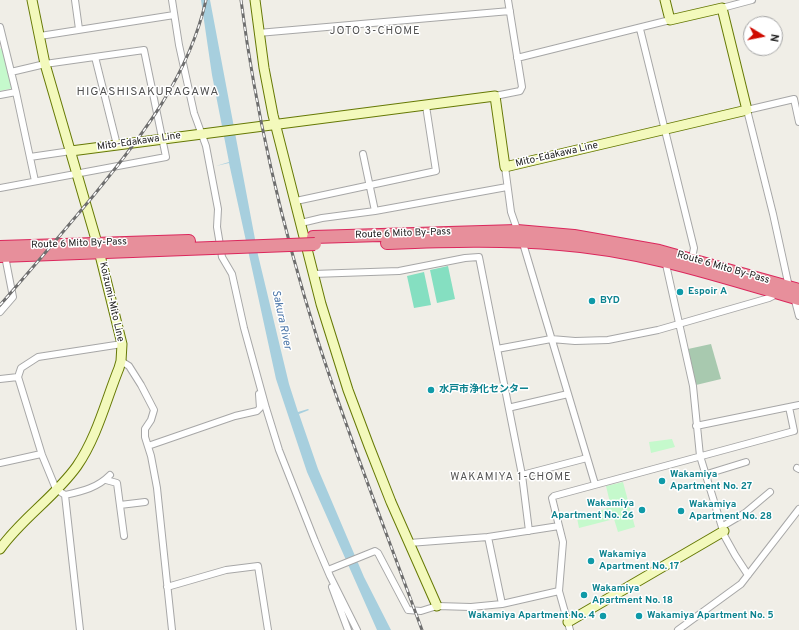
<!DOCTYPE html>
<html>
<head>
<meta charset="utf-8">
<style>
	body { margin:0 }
	#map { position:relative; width:799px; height:630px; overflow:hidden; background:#f0eee7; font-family:Overpass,sans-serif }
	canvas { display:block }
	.north { position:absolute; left:743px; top:16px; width:40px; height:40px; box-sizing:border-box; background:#fff; border:1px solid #a6a6a6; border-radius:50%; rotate:100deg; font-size:11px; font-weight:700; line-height:16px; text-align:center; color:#202020 }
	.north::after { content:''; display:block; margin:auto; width:14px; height:18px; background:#cf0b01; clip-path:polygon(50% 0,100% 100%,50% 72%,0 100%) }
</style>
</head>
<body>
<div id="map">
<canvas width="799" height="630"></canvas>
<div class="north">N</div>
</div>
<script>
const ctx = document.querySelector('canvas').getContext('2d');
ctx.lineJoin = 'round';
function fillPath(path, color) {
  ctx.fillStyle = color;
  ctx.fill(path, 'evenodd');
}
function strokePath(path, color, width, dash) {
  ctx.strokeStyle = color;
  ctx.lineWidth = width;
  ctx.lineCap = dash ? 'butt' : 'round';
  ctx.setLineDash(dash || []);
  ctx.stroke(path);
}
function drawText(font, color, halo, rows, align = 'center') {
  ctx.font = font + ' Overpass,"Noto Sans JP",sans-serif';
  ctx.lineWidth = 3;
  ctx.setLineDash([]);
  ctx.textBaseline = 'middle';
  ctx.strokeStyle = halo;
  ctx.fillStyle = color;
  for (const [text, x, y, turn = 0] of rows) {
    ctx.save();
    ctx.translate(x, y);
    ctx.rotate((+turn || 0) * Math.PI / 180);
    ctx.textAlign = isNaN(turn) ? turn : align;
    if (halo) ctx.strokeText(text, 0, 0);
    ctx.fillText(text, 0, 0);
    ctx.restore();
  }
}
fillPath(new Path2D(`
	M711 344 721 379 696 385 688 349Z`), '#a8c9af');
fillPath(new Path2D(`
	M0 48 2 49 8 74H10L13 88 0 91Z
	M672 439 675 447 651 453 649 442Z
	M623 482 635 527 618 532 614 519 579 528 577 518 611 507 606 486Z`), '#c5f9cc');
fillPath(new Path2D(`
	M448 266 455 299 437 303 430 270Z
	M424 272 431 305 414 308 407 276Z`), '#85dfc1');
fillPath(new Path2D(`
	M201 0H210L258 255 289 384 298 412 308 409 309 410 299 414 318 469 364 577 391 630H377L307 472 276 379 229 163 216 166 229 162 212 75Z`), '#a7cfde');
const street = new Path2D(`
	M75 0 79 29
	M172 0 179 45 194 113 206 146 218 209 217 227 222 257 232 274 244 328 266 408 279 450 315 541 330 576 357 630
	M722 8 752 0
	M0 27 16 92 35 181
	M640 29 694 248 692 258
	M258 33 510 11
	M40 36 174 15
	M95 57 117 145
	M517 58 670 20
	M0 95 16 92
	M495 96 520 91 522 87 508 0
	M363 154 375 211
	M30 157 71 151
	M505 167 511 212 518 232
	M0 188 166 157 144 50 45 64 11 72
	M296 201 436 171 426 106
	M301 223 322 218 375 211 507 187
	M522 240 595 484
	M665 260 693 386 700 456 725 537 735 555 748 575
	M313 274 399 271 465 258 479 257 522 475 529 531
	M789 287 773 214 747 110 794 99 799 122
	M794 297 799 316
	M0 312 13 297 5 256
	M497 349 551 339 575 341 608 340 658 330 769 298 773 296 775 292
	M121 361 129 366 141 385 154 410 151 420 145 429V437L151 456 157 488 172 630
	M0 379 18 377
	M512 407 568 394
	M696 426 799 405
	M148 446 235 416 257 411 260 408 259 394
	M0 463 41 454
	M797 468 799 469
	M707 474 746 462
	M110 475C97 488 83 491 65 495L56 489 42 455 18 377 21 368 38 357 122 344
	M522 475 587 458
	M106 480 117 483 124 536
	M65 495 80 630
	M120 505 145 502
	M723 526 745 513 770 492
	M488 537 502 604
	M409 543 488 537 559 526
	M328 570 375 551 378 553 408 610 421 611 437 606 471 607 502 604 559 591
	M167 587 226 570 258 566 268 630
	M332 587 348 630
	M570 630 559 591 563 542 552 498 554 496 794 431 789 407
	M678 630 741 584 799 509`);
const secondary = new Path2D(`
	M255 0 264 68 273 115 321 304 348 390 369 446 391 502 437 606
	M71 151 495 96 505 167 747 110 722 8 670 20 665 0
	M0 549C22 518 55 497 77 466 97 437 106 400 119 368L121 361 122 344 97 243 45 64 32 0
	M568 622 724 531`);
const highway = new Path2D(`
	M313 237 517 231 574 236 659 251 799 290
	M387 243C445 241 502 239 560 244 642 250 720 276 799 299
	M0 247 189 241
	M0 256 212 248`);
strokePath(street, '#a7a7a7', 8);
strokePath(secondary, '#667905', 11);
strokePath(highway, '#db275c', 14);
strokePath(street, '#fff', 6);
strokePath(secondary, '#f3f9bc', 9);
strokePath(highway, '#e78f9b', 12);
const rail = new Path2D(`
	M241 0C256 116 283 230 318 341 349 438 387 534 422 630
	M0 305C32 269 63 232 94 195 142 136 189 76 206 0`);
strokePath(rail, '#6e6e6e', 3);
strokePath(rail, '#fff', 1.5, [4.5]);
const highwayBridge = new Path2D(`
	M212 248 315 244`);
strokePath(highwayBridge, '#db275c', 14, []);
strokePath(highwayBridge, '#e78f9b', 12);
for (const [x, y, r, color] of [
	[680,292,4,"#0f9aa8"],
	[592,301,4,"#0f9aa8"],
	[431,390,4,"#0f9aa8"],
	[662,481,4,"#0f9aa8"],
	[642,510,4,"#0f9aa8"],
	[681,511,4,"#0f9aa8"],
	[591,561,4,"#0f9aa8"],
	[584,595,4,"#0f9aa8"],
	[603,616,4,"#0f9aa8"],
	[639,616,4,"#0f9aa8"]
]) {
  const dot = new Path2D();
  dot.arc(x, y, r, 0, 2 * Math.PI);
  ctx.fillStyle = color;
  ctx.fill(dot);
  strokePath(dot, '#fff', 1.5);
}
drawText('10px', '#202020', '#fff', [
	["Mito-Edakawa Line",139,142,-8],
	["Mito-Edakawa Line",557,155,-13],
	["Route 6 Mito By-Pass",403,234,-2],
	["Route 6 Mito By-Pass",79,244,-2],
	["Route 6 Mito By-Pass",723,268,16],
	["Koizumi-Mito Line",111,302,77]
]);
drawText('bold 10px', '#0d838f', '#fff', [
	["Espoir A",688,292],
	["BYD",600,301],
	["水戸市浄化センター",439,390],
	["Wakamiya",670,475],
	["Apartment No. 27",670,487],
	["Wakamiya",634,504,"right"],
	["Apartment No. 26",634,516,"right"],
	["Wakamiya",689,505],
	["Apartment No. 28",689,517],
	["Wakamiya",599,555],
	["Apartment No. 17",599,567],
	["Wakamiya",592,589],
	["Apartment No. 18",592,601],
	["Wakamiya Apartment No. 4",595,616,"right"],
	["Wakamiya Apartment No. 5",647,616]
], 'left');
ctx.letterSpacing = '1px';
drawText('11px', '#535353', '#fff', [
	["JOTO 3-CHOME",375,32],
	["WAKAMIYA 1-CHOME",511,478]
]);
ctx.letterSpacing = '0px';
drawText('italic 11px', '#4974a8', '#fff', [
	["Sakura River",281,320,78]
]);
ctx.letterSpacing = '1px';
drawText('12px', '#535353', '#fff', [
	["HIGASHISAKURAGAWA",148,93]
]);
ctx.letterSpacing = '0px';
</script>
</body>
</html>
